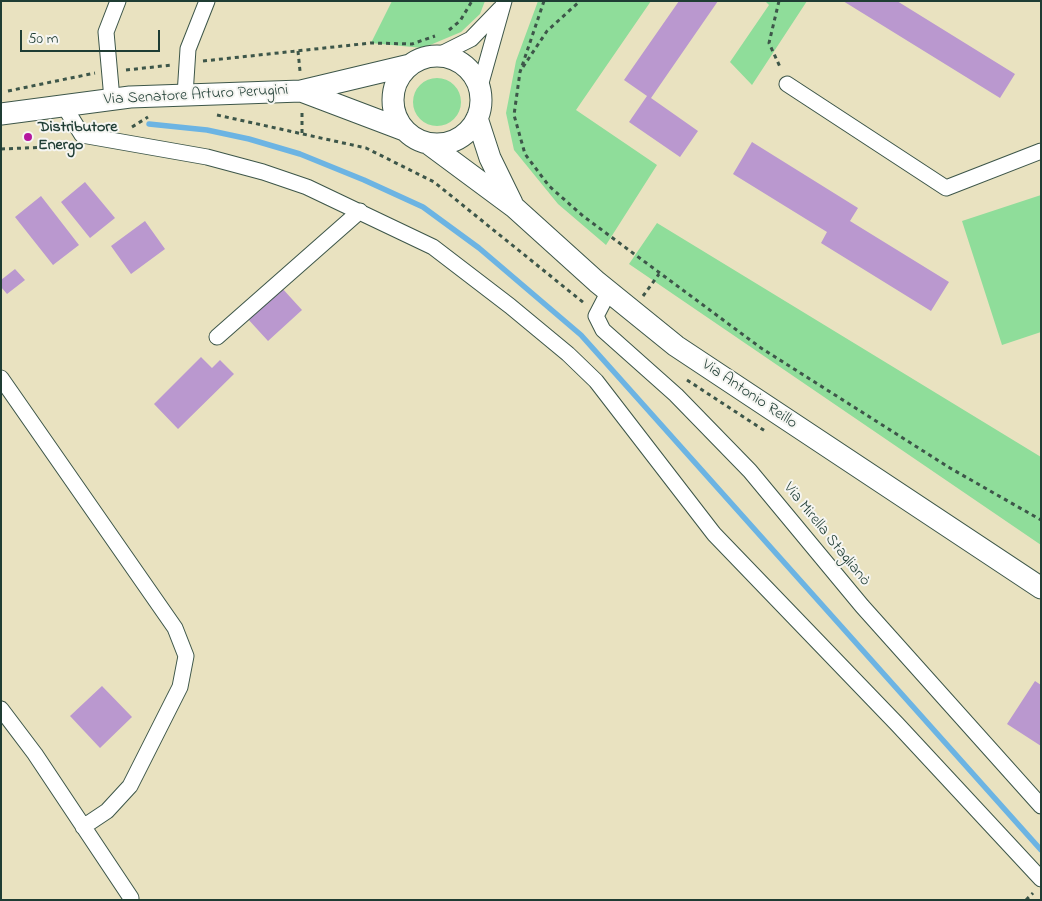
<!DOCTYPE html>
<html>
<head>
<meta charset="utf-8">
<style>
	body { margin:0 }
	#map { position:relative; width:1042px; height:901px; overflow:hidden; background:#e9e2c0; font-family:"Indie Flower",sans-serif }
	canvas { display:block }
	.frame { position:absolute; inset:0; border:2px solid #1f3d34; pointer-events:none }
	.scale { position:absolute; left:20px; top:30px; width:140px; height:22px; box-sizing:border-box; border:2px solid #1f3d34; border-top:0; padding-left:6px; font-size:15px; line-height:18px; white-space:nowrap; color:#1f3d34; -webkit-text-stroke:4px #f6f6f2; paint-order:stroke }
</style>
</head>
<body>
<div id="map">
<canvas width="1042" height="901"></canvas>
<div class="frame"></div>
<div class="scale">50 m</div>
</div>
<script>
const ctx = document.querySelector('canvas').getContext('2d');
ctx.lineJoin = 'round';
function fillPath(path, color) {
  ctx.fillStyle = color;
  ctx.fill(path, 'evenodd');
}
function strokePath(path, color, width, dash) {
  ctx.strokeStyle = color;
  ctx.lineWidth = width;
  ctx.lineCap = dash ? 'butt' : 'round';
  ctx.setLineDash(dash || []);
  ctx.stroke(path);
}
function drawText(font, color, halo, rows, align = 'center') {
  ctx.font = font + ' "Indie Flower",sans-serif';
  ctx.lineWidth = 4;
  ctx.setLineDash([]);
  ctx.textBaseline = 'middle';
  ctx.strokeStyle = halo;
  ctx.fillStyle = color;
  for (const [text, x, y, turn = 0] of rows) {
    ctx.save();
    ctx.translate(x, y);
    ctx.rotate((+turn || 0) * Math.PI / 180);
    ctx.textAlign = isNaN(turn) ? turn : align;
    if (halo) ctx.strokeText(text, 0, 0);
    ctx.fillText(text, 0, 0);
    ctx.restore();
  }
}
fillPath(new Path2D(`
	M392 1H485L480 14 461 32 423 48 371 43Z
	M538 1H651L576 110 657 165 606 245 558 204 514 150 506 113 516 61Z
	M765 1H807L752 85 730 62 769 5Z
	M413 102a24 24 0 1 1 48 0a24 24 0 1 1-48 0Z
	M1041 195V332L1002 345 962 221Z
	M657 223 1041 457V545L629 264Z`), '#8fdd9a');
strokePath(new Path2D(`
	M149 124 207 130 249 139 300 154 364 180 423 207 479 248 581 335 1041 850`), '#6cb4e3', 5.5);
fillPath(new Path2D(`
	M679 1H718L651 98 698 131 680 157 629 122 647 96 624 80Z
	M843 1H897L1015 74 1000 98Z
	M752 142 858 208 850 221 949 282 931 311 821 243 827 232 733 174Z
	M85 182 115 218 90 238 61 202Z
	M41 196 79 245 53 265 15 217Z
	M145 221 165 249 131 274 111 246Z
	M15 269 25 280 7 294 1 287V280Z
	M281 287 302 310 268 341 247 318Z
	M201 357 212 368 220 360 234 374 178 429 154 404Z
	M1035 681 1041 685V746L1007 724Z
	M102 686 132 717 100 748 70 716Z`), '#ba98cf');
const minor = new Path2D(`
	M437 56 471 39 500 9
	M787 84 946 188 1041 151
	M479 90 504 1
	M185 95 188 49 207 1
	M112 99 106 32 118 1
	M64 106 82 135 207 157 263 172 307 187 433 247 510 306 568 354 596 381 714 534 897 724 1041 879
	M609 291 596 316 603 330 676 395 750 471 862 606 1041 806
	M217 337 360 211
	M1 378 175 628 186 656 180 687 130 786 107 811 83 827
	M1 709 35 754 131 898`);
const secondary = new Path2D(`
	M393 100a44 44 0 1 1 88 0a44 44 0 1 1-88 0Z
	M301 91 404 130
	M1 114 130 97 301 91 410 65
	M477 118 490 158 512 203
	M429 144 514 207 597 282 676 346 1041 588`);
strokePath(minor, '#3d5649', 17);
strokePath(secondary, '#3d5649', 23);
strokePath(new Path2D(`
	M544 1 520 72 514 115 525 154 549 186 583 216 761 348 950 468 1041 520
	M779 1 769 43 781 69
	M449 30 460 21 472 1
	M298 51 300 71
	M203 61 371 43 412 44 435 36
	M523 67 547 31 580 1
	M126 70 172 65
	M8 91 95 73
	M302 113V134
	M217 115 366 148 434 182 584 303
	M132 127 148 117
	M1 149 71 146
	M643 296 659 274
	M687 380 765 431
	M1026 900 1033 893`), '#3d5649', 3, [4, 4]);
strokePath(minor, '#fff', 15);
strokePath(secondary, '#fff', 21);
for (const [x, y, r, color] of [
	[28,137,5,"#b5179e"]
]) {
  const dot = new Path2D();
  dot.arc(x, y, r, 0, 2 * Math.PI);
  ctx.fillStyle = color;
  ctx.fill(dot);
  strokePath(dot, '#f6f6f2', 2);
}
drawText('16px', '#1f3d34', '#f6f6f2', [
	["Via Senatore Arturo Perugini",196,96,-3],
	["Via Antonio Reillo",749,395,34],
	["Via Mirella Staglianò",826,535,51]
]);
drawText('bold 16px', '#1f3d34', '#f6f6f2', [
	["Distributore",38,128],
	["Energo",38,146]
], 'left');
</script>
</body>
</html>
